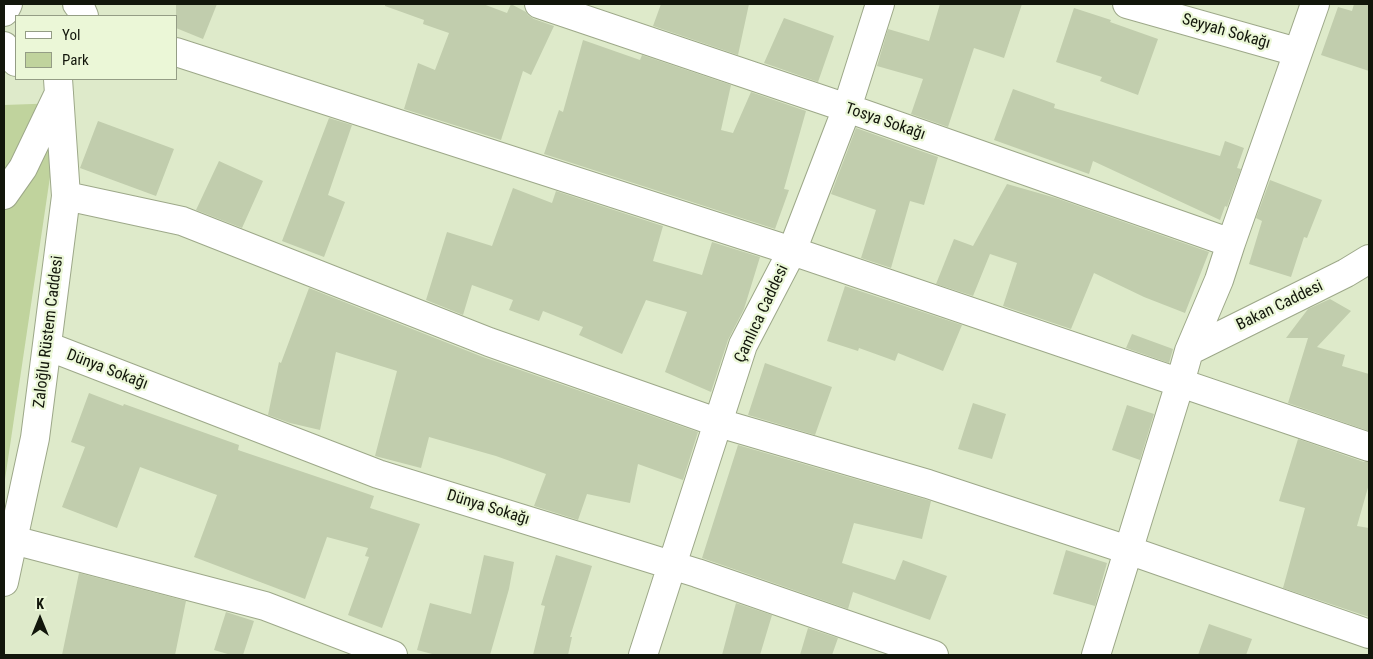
<!DOCTYPE html>
<html>
<head>
<meta charset="utf-8">
<style>
	body { margin:0 }
	#map { position:relative; width:1373px; height:659px; overflow:hidden; background:#deeaca; font-family:"Roboto Condensed",sans-serif }
	canvas { display:block }
	.frame { position:absolute; inset:0; border:5px solid #12160b; pointer-events:none }
	.legend { position:absolute; left:15px; top:15px; width:162px; height:65px; box-sizing:border-box; background:#ebf7d7; border:1px solid #949d85; margin:0; padding:6px 9px; list-style:none; font-size:15px; color:#12160b }
	.legend li { display:flex; align-items:center; gap:10px; height:25px }
	.legend b { width:25px; border:1px solid #949d85 }
	.north { position:absolute; left:15px; top:594px; width:50px; height:50px; -webkit-text-stroke:4px #ebf7d7; paint-order:stroke; rotate:0deg; font-size:14px; font-weight:700; line-height:20px; text-align:center; color:#12160b }
	.north::after { content:''; display:block; margin:auto; width:18px; height:22px; background:#12160b; clip-path:polygon(50% 0,100% 100%,50% 72%,0 100%) }
</style>
</head>
<body>
<div id="map">
<canvas width="1373" height="659"></canvas>
<div class="frame"></div>
<ul class="legend">
<li><b style="height:6px;background:#fff"></b>Yol</li>
<li><b style="height:14px;background:#c0d39d"></b>Park</li>
</ul>
<div class="north">K</div>
</div>
<script>
const ctx = document.querySelector('canvas').getContext('2d');
ctx.lineJoin = 'round';
function fillPath(path, color) {
  ctx.fillStyle = color;
  ctx.fill(path, 'evenodd');
}
function strokePath(path, color, width, dash) {
  ctx.strokeStyle = color;
  ctx.lineWidth = width;
  ctx.lineCap = dash ? 'butt' : 'round';
  ctx.setLineDash(dash || []);
  ctx.stroke(path);
}
function drawText(font, color, halo, rows, align = 'center') {
  ctx.font = font + ' "Roboto Condensed",sans-serif';
  ctx.lineWidth = 4.5;
  ctx.setLineDash([]);
  ctx.textBaseline = 'middle';
  ctx.strokeStyle = halo;
  ctx.fillStyle = color;
  for (const [text, x, y, turn = 0] of rows) {
    ctx.save();
    ctx.translate(x, y);
    ctx.rotate((+turn || 0) * Math.PI / 180);
    ctx.textAlign = isNaN(turn) ? turn : align;
    if (halo) ctx.strokeText(text, 0, 0);
    ctx.fillText(text, 0, 0);
    ctx.restore();
  }
}
fillPath(new Path2D(`
	M61 103 4 486V105Z`), '#c0d39d');
fillPath(new Path2D(`
	M176 4H217L203 39 176 28Z
	M385 4H483L507 13 511 4 526 12 528 15 534 19 554 26 531 75 523 71 501 140 404 109 418 63 435 70 449 33 423 24 424 20 385 6Z
	M661 4H749L738 55 653 26Z
	M940 4H1022L1004 58 974 48 948 127 911 114 923 79 877 66 888 29 929 41Z
	M1354 4H1369V71L1321 55 1338 7 1352 11Z
	M1074 8 1111 20 1110 22 1158 39 1138 95 1100 81 1102 77 1056 62Z
	M784 18 834 36 818 82 764 63Z
	M583 40 640 60 642 55 731 85 721 130 733 133 751 92 806 111 784 189 789 190 775 229 544 154 559 110 563 112Z
	M1013 89 1055 104 1054 108 1220 156 1225 141 1244 148 1237 168 1241 169 1227 207 1225 206 1220 220 1093 161 1089 174 994 140Z
	M329 118 352 125 328 195 345 202 324 257 282 241Z
	M98 121 174 149 156 196 80 168Z
	M856 128 938 157 924 205 910 201 891 268 861 258 876 210 831 194Z
	M219 161 263 181 242 228 196 210Z
	M1270 180 1322 200 1307 238 1304 237 1291 277 1249 264 1262 221 1256 218Z
	M1007 184 1056 198 1209 252 1185 313 1144 297 1094 273 1071 329 1003 306 1017 263 990 254 973 296 936 284 954 239 973 246Z
	M513 188 552 203 556 191 663 226 653 261 702 275 712 242 760 257 744 309 728 340 711 392 665 372 687 312 646 300 622 354 579 335 583 327 543 311 539 321 509 310 513 300 472 285 463 315 426 300 447 232 492 246Z
	M845 286 962 325 943 371 898 353 895 361 859 348 858 351 827 341Z
	M309 288 483 357 698 432 683 480 638 464 630 503 587 494 578 520 534 506 546 474 496 456 429 437 421 468 375 456 397 371 336 352 320 430 290 423 268 415 279 362 281 363Z
	M1330 299 1351 311 1317 347 1345 355 1342 366 1369 374V431L1288 403 1308 338H1286L1308 309Z
	M1132 334 1173 349 1169 363 1126 348Z
	M765 363 832 387 815 435 748 415Z
	M89 393 123 406 124 404 239 445 238 450 374 496 370 508 420 524 382 628 348 615 369 557 365 556 368 548 327 537 305 599 194 557 217 495 140 467 117 528 62 507 85 447 71 442Z
	M973 403 1006 414 992 459 958 449Z
	M1127 405 1154 414 1140 460 1112 450Z
	M1298 439 1364 462H1369V484L1357 526 1369 528V617L1283 588 1305 508 1279 501Z
	M738 445 931 501 922 539 854 523 842 563 895 580 903 560 947 576 930 620 853 592 848 609 702 558Z
	M1066 550 1107 563 1095 606 1053 594Z
	M484 555 514 562 509 589 490 655H436L417 650 430 603 471 614Z
	M556 555 592 566 570 637H572L568 655H533L545 606 541 605Z
	M79 573 186 601 175 655H62Z
	M736 603 772 615 760 655H722Z
	M226 612 254 621 243 655H231L214 650Z
	M1209 624 1252 639 1246 655H1198Z
	M808 628 838 638 832 655H800Z`), '#c1cdad');
const minor = new Path2D(`
	M77 4 81 9 84 16
	M539 4 847 108 1231 243
	M1127 4 1297 52
	M4 12 8 4
	M4 46 8 54 16 62
	M176 52 792 251 1369 447
	M4 195 23 168 59 93
	M66 196 182 221 489 342 719 423 928 484 1128 550 1369 634
	M47 346 378 474 697 573 934 655
	M1189 351 1346 273 1369 259
	M13 540 265 606 393 655
	M4 582 35 438 66 196 58 79
	M643 655 743 345 792 251 847 108 880 4
	M1096 655 1180 383 1189 351 1219 280 1231 243 1315 4`);
strokePath(minor, '#9da889', 30);
strokePath(minor, '#fff', 28);
drawText('16px', '#12160b', '#ebf7d7', [
	["Seyyah Sokağı",1226,32,16],
	["Tosya Sokağı",885,122,19],
	["Bakan Caddesi",1280,306,-26],
	["Çamlıca Caddesi",762,314,-65],
	["Zaloğlu Rüstem Caddesi",49,332,-83],
	["Dünya Sokağı",107,370,21],
	["Dünya Sokağı",488,508,17]
]);
</script>
</body>
</html>
